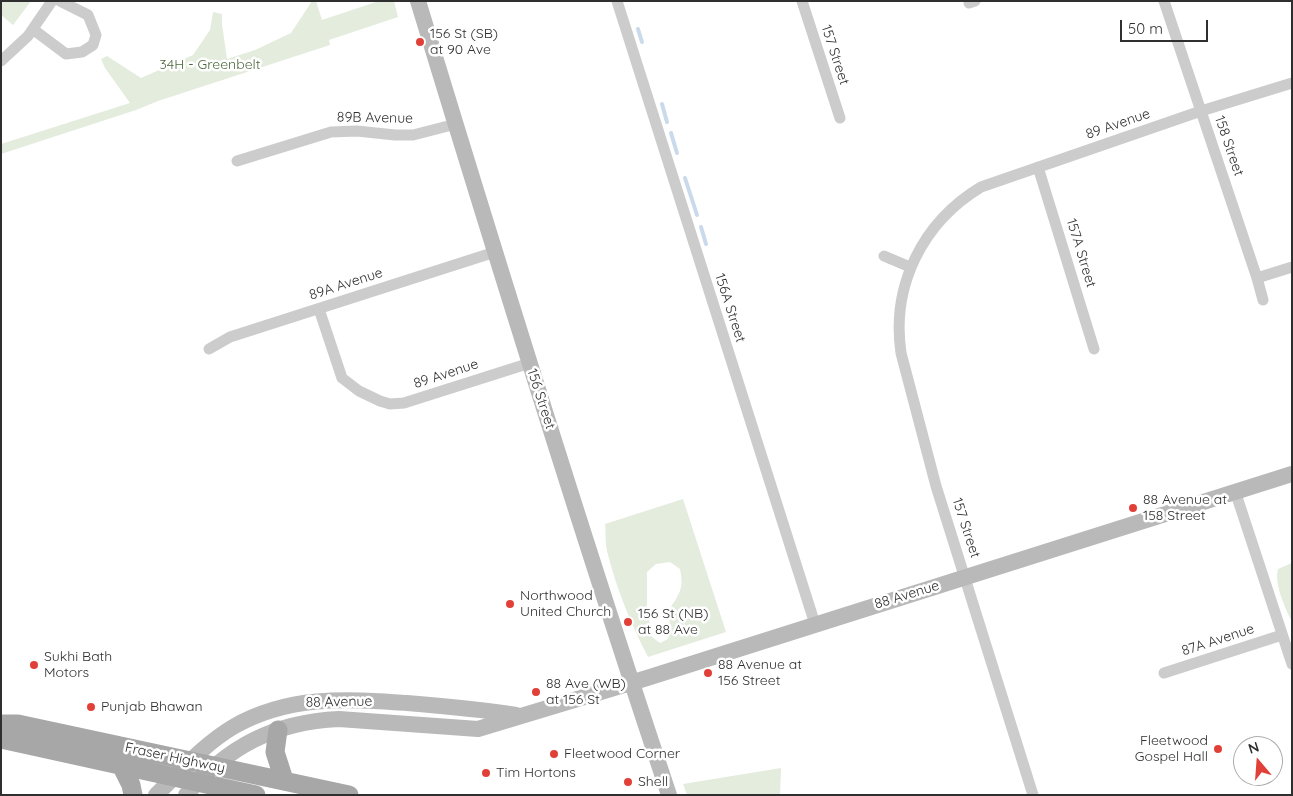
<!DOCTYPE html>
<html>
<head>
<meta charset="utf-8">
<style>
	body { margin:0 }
	#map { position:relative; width:1293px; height:796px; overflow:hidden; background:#fff; font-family:Quicksand,sans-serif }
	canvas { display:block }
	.frame { position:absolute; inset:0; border:2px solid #2f2f2f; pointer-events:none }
	.north { position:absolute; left:1233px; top:736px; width:50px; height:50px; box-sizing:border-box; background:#fff; border:1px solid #acacac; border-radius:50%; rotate:342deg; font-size:14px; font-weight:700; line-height:20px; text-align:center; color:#2f2f2f }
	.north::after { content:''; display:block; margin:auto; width:18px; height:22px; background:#e04037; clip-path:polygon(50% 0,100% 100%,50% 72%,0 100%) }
	.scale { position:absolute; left:1120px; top:20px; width:88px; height:22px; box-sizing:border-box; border:2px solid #2f2f2f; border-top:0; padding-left:6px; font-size:15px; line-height:18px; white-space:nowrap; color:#2f2f2f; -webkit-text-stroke:4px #fff; paint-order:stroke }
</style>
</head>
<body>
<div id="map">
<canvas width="1293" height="796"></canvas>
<div class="frame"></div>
<div class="north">N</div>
<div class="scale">50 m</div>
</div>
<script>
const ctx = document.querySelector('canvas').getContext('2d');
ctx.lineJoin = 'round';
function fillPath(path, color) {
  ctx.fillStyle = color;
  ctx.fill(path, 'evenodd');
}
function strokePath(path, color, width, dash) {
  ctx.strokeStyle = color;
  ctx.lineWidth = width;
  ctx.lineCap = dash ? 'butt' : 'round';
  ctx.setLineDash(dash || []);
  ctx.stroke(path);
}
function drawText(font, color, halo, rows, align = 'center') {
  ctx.font = font + ' Quicksand,sans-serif';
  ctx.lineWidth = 5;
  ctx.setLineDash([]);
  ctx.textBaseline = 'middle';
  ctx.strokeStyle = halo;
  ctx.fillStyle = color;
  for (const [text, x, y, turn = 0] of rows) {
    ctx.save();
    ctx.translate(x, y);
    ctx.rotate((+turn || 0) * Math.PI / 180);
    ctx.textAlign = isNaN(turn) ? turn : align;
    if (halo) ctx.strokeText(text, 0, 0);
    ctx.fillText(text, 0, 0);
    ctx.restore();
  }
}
fillPath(new Path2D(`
	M1 1H31L13 25 1 15Z
	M312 1H316L322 20 379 1H394L398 17 329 40 330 45 158 101 136 110 1 154V144L130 103 105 68 101 59 107 56 141 78 193 55 210 30 213 12 222 14V24L227 59 255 50 291 33Z
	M683 499 726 632 648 657C631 624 616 588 607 551 605 542 606 532 605 524ZM670 562 680 569C682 580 683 587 677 597 676 600 672 604 671 607 667 618 672 629 668 639L660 643 652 637 647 609V572L656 564Z
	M1292 563V622C1285 607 1274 585 1278 569Z
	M781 768 780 795H687L683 784Z`), '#e3ecdd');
strokePath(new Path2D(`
	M638 29 642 42
	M662 104 667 122
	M671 133 677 153
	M685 178 697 215
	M701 227 706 244`), '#cadaeb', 4);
strokePath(new Path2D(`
	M617 1 815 624
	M802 1 840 118
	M1164 1 1257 278 1263 300
	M969 3 975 1
	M34 30 66 54 82 52 93 45 96 35 88 15 60 1
	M1 61 28 36 52 1
	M237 161 331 132 357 131 395 135H413L456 124
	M1038 167 1094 349
	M884 256 910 267
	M1257 278 1292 267
	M319 309 342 378 359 391 380 401 390 404 404 403 530 363
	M209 349 230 337 495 252
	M1235 491 1292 664
	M1164 673 1282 635
	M1033 795 936 486 901 353C891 285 923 222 981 187L1201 111 1292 83`), '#ccc', 11);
strokePath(new Path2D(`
	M418 1C499 267 581 532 669 795
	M156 795C181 771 203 745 233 727 289 695 345 699 407 703 444 706 480 709 516 715
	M186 795C227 747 274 722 339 719L478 729 647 678 1292 474`), '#b9b9b9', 16);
strokePath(new Path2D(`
	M1 724H18L349 795
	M278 730 275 752 284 780
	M1 739 256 795
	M121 765 131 785 133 795`), '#a7a7a7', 19);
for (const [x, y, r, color] of [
	[420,42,5,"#e04037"],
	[1133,508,5,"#e04037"],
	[510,604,5,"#e04037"],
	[628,622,5,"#e04037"],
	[34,665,5,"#e04037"],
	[708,673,5,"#e04037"],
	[536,692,5,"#e04037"],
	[91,707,5,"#e04037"],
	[1218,749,5,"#e04037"],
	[554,754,5,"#e04037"],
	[486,773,5,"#e04037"],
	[628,782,5,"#e04037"]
]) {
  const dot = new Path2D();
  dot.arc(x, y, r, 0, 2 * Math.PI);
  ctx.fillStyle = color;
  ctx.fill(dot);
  strokePath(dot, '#fff', 2);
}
drawText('14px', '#2f2f2f', '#fff', [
	["156 St (SB)",430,34],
	["at 90 Ave",430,50],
	["88 Avenue at",1143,500],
	["158 Street",1143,516],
	["Northwood",520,596],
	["United Church",520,612],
	["156 St (NB)",638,614],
	["at 88 Ave",638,630],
	["Sukhi Bath",44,657],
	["Motors",44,673],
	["88 Avenue at",718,665],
	["156 Street",718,681],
	["88 Ave (WB)",546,684],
	["at 156 St",546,700],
	["Punjab Bhawan",101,707],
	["Fleetwood",1208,741,"right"],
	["Gospel Hall",1208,757,"right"],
	["Fleetwood Corner",564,754],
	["Tim Hortons",496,773],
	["Shell",638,782]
], 'left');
drawText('14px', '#2f2f2f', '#fff', [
	["157 Street",835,55,72],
	["89B Avenue",375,118,1],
	["89 Avenue",1118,124,-19],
	["158 Street",1229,146,71],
	["157A Street",1081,253,73],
	["89A Avenue",346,284,-18],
	["156A Street",730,308,72],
	["89 Avenue",446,374,-18],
	["156 Street",541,399,72],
	["157 Street",966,528,72],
	["88 Avenue",907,595,-17],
	["87A Avenue",1218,640,-18],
	["88 Avenue",339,702,-1],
	["Fraser Highway",175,758,12]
]);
drawText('14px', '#4c693d', '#fff', [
	["34H - Greenbelt",210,65]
]);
</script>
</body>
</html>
